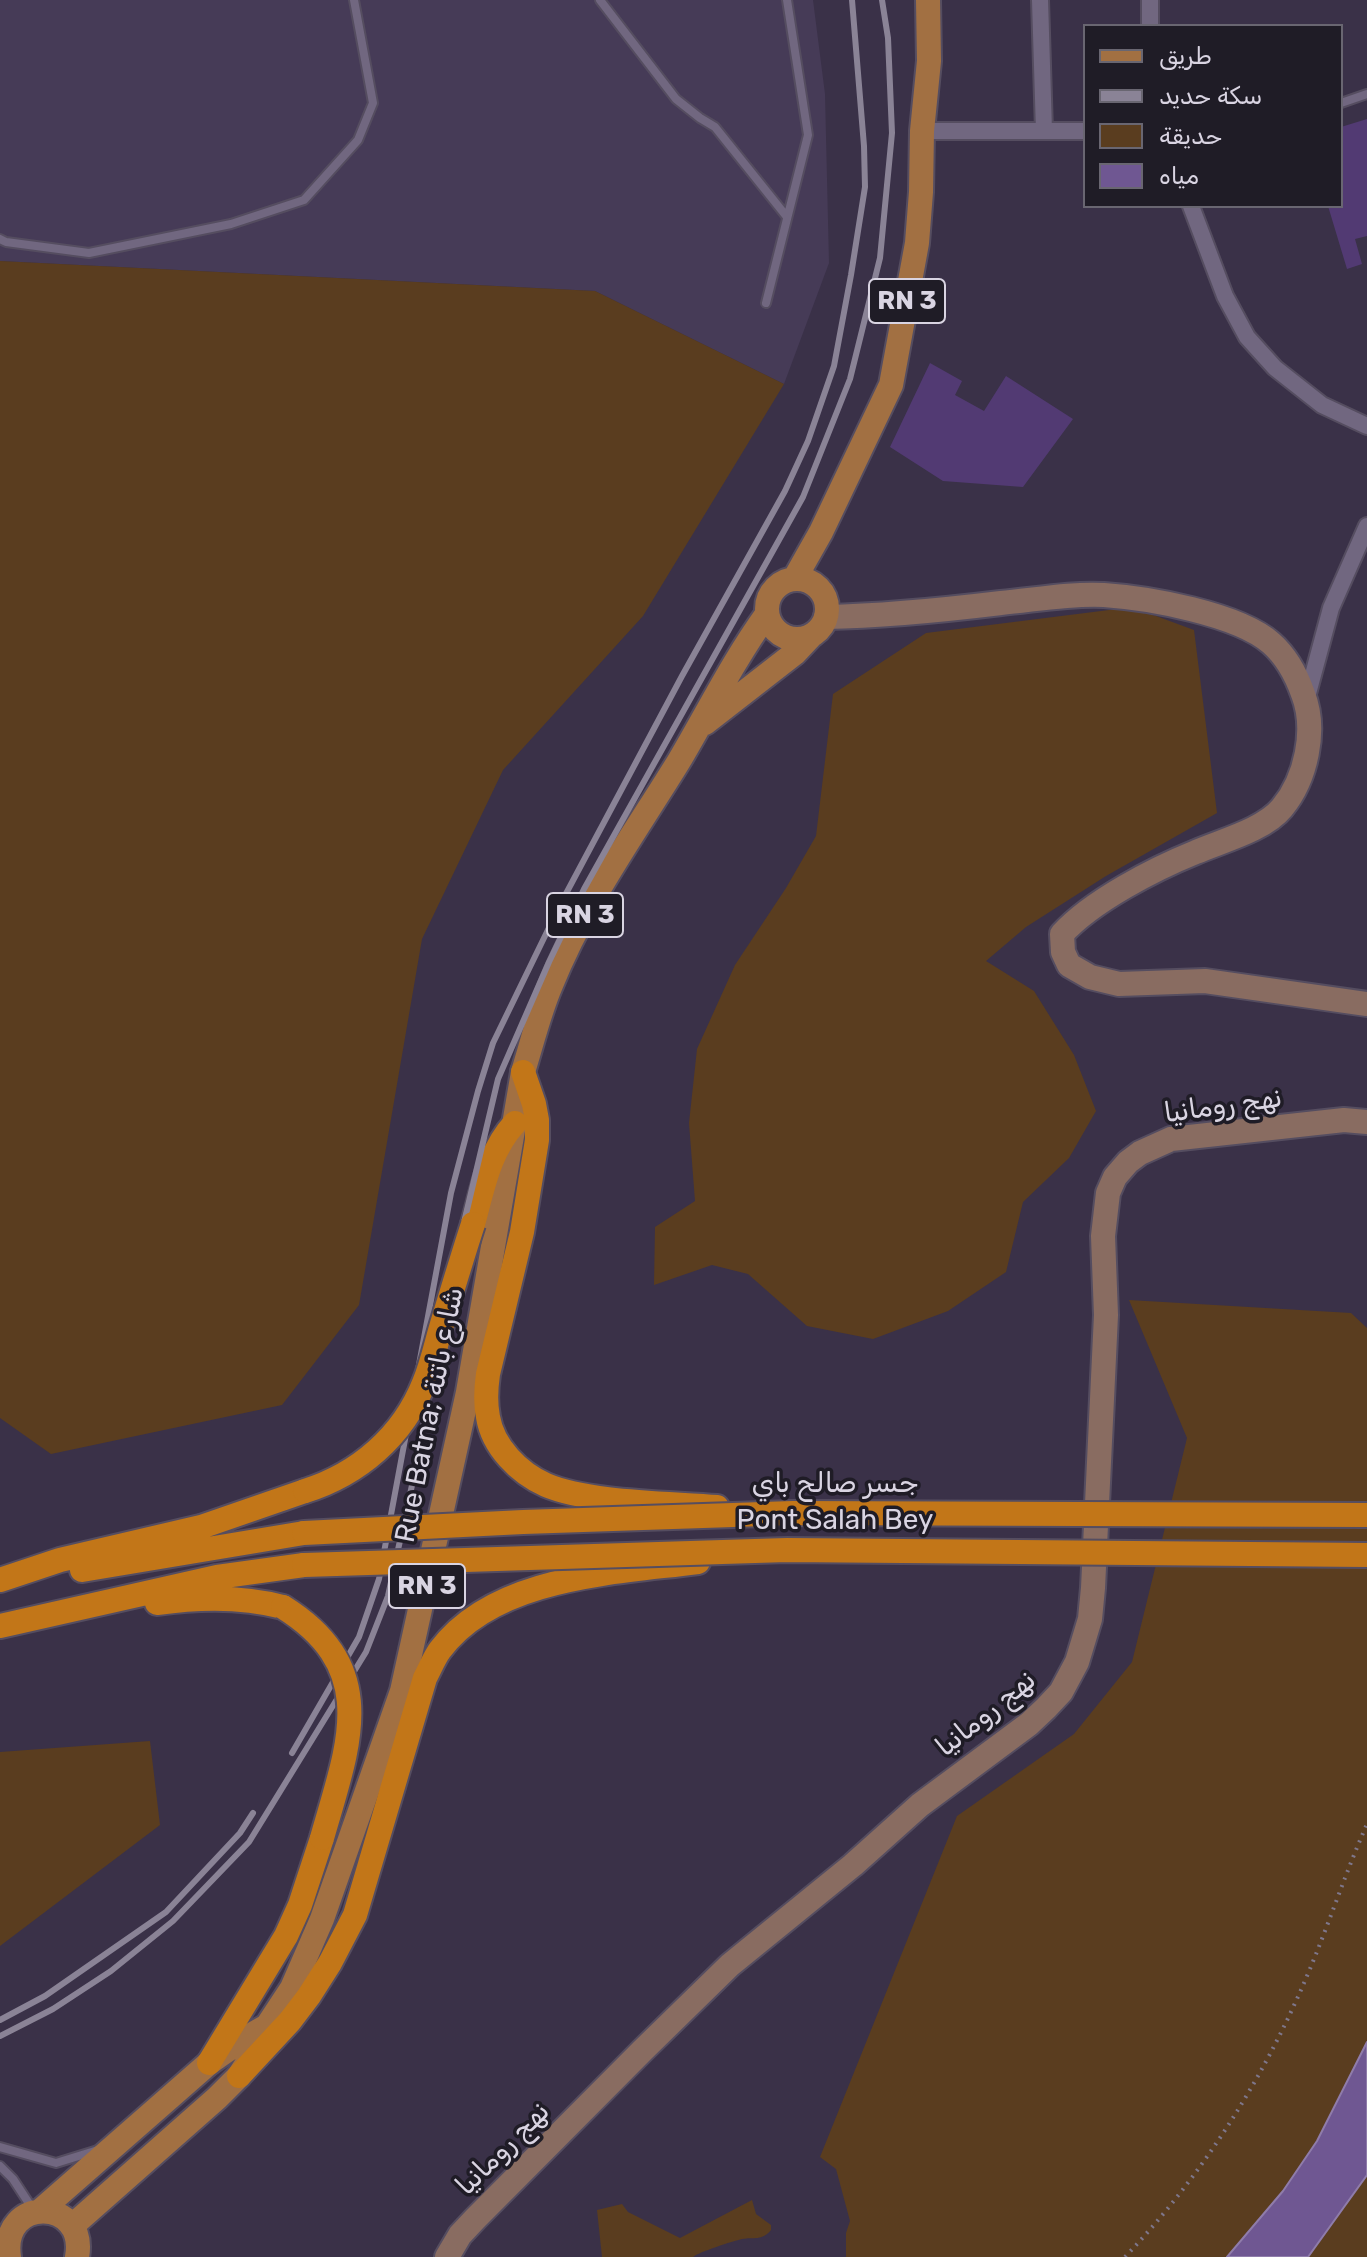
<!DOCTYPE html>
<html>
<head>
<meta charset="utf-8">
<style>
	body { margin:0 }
	#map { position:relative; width:1367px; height:2257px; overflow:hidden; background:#3a3148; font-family:Rubik,"Noto Sans Arabic",sans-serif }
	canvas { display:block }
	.legend { position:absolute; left:1083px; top:24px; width:260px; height:184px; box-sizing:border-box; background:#1f1c26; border:2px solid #696671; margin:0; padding:10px 14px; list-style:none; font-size:24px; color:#d9d4e2 }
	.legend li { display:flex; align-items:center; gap:16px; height:40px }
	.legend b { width:40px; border:2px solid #696671 }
</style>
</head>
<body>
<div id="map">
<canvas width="1367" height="2257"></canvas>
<ul class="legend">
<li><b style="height:10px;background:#a27042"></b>طريق</li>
<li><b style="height:10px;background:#8a8396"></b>سكة حديد</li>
<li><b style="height:22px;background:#5a3d1f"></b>حديقة</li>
<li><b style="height:22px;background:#6f5792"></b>مياه</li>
</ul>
</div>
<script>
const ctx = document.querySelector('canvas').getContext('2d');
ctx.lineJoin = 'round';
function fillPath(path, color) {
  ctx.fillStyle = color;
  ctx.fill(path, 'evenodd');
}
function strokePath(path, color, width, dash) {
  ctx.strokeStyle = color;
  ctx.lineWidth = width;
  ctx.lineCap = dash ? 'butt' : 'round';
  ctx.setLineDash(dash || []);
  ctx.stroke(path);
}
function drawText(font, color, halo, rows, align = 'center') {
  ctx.font = font + ' Rubik,"Noto Sans Arabic",sans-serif';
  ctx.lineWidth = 7;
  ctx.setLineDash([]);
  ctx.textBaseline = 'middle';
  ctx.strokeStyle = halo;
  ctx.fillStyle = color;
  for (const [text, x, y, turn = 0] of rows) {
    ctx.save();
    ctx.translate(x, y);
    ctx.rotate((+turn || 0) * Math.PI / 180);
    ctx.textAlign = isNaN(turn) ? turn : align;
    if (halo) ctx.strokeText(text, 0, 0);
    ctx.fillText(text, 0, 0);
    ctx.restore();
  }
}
fillPath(new Path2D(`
	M0 0H813L825 94 829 263 784 384 595 291 0 261Z`), '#463b57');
fillPath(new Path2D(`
	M0 261 595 291 784 384 643 616 503 770 422 939 359 1305 282 1405 51 1454 0 1418Z
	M1125 608 1156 616 1194 630 1217 813 1106 876 1026 927 986 961 1034 991 1074 1055 1096 1111 1069 1158 1023 1202 1006 1272 948 1311 873 1339 807 1326 748 1274 712 1265 654 1285 655 1227 695 1201 689 1123 697 1049 735 965 786 888 816 836 833 694 926 633Z
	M1129 1300 1351 1313 1367 1328V2257H846V2233L850 2221 836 2169 820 2157 957 1816 1074 1734 1132 1662 1187 1438Z
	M150 1741 160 1825 0 1946V1752Z
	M752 2200 756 2214 771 2225V2230C762 2241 754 2237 742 2239 733 2241 699 2252 693 2257H602L597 2210 622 2204 628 2212 680 2238Z`), '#5a3d1f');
const water = new Path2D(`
	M1367 2042V2175L1308 2257H1227L1283 2191 1317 2141Z`);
fillPath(water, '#6f5792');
strokePath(water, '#8f7caa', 2);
fillPath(new Path2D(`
	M1367 119V236L1355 239 1362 264 1347 269 1328 206H1341V127Z
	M930 363 962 381 955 395 984 411 1006 376 1073 419 1023 487 943 481 890 447Z`), '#523a73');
const lane = new Path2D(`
	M600 0 676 99 700 118 715 127 787 217
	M1341 103 1367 94
	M0 239 6 242 89 253 231 224 304 200 358 140 373 103 354 0
	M766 303 808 135 787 0
	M0 2147 56 2163 98 2150
	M0 2166 13 2179 32 2208`);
const street = new Path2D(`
	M1040 0 1044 131
	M1150 0V26
	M922 131H1085
	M1191 206 1225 296 1247 337 1275 368 1322 405 1367 426
	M1306 701 1331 608 1367 526`);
const secondary = new Path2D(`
	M826 617C885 616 943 610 1001 603 1034 600 1071 593 1104 595 1149 598 1238 614 1271 643 1287 657 1296 674 1303 694 1317 730 1306 779 1282 808 1264 830 1221 841 1196 852 1154 869 1092 901 1062 934L1063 952 1069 965 1090 977 1119 984 1205 981 1367 1004
	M447 2257 460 2235 475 2219 643 2050 730 1965 853 1865 920 1805 1029 1724 1046 1708 1061 1692 1077 1662 1090 1619 1093 1588 1106 1315 1103 1236 1108 1193 1115 1177 1128 1162 1140 1153 1171 1139 1344 1120 1367 1122`);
const primary = new Path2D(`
	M795 578 821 532 891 385 917 243 921 192 922 131 929 61 928 0
	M767 609a30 30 0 1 1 60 0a30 30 0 1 1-60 0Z
	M705 723 795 653 811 636
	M40 2211 209 2063 239 2042 267 2026
	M72 2226 217 2098 239 2076 255 2051 267 2026 292 1988 322 1919 402 1691 468 1392 523 1072C532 1043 539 1013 551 985 583 905 634 834 679 761 708 712 733 661 767 614
	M9 2257C0 2195 88 2198 77 2257`);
const highway = new Path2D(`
	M523 1072 534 1104 537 1120V1140L522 1232 488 1374C486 1388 485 1402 488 1417 493 1447 519 1473 546 1485 588 1503 670 1503 717 1507
	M473 1224C483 1188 489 1151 515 1123
	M82 1570 304 1533
	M0 1580 60 1560 201 1527 305 1491
	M157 1603C199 1597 242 1596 283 1607
	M0 1626 217 1577 304 1565
	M209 2063 286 1936 300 1905 322 1838
	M239 2076 290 2021 309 1996 330 1963 355 1915 425 1678C430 1669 434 1658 440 1650 495 1576 615 1573 698 1562`);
strokePath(lane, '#554d60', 12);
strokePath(street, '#554d60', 20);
strokePath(secondary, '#554d60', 28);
strokePath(primary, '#554d60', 28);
strokePath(highway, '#554d60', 28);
strokePath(new Path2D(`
	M1125 2257C1200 2178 1261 2083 1304 1983 1327 1930 1344 1876 1367 1824`), '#7f778b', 4, [2, 6]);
strokePath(lane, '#716780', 8);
strokePath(street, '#716780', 16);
strokePath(secondary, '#896c61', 24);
strokePath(primary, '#a27042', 24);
strokePath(highway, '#c27618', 24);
strokePath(new Path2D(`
	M292 1753 359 1637 379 1579 451 1193 478 1091 493 1043 561 903 682 676 785 491 808 441 834 366 851 275 865 187 864 146 852 0
	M0 2020 45 1996 166 1912 240 1833 253 1813
	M0 2036 53 2009 111 1971 173 1921 249 1842 366 1652 388 1596 414 1476 449 1286 498 1079 549 962 584 889 803 497 850 379 880 258 892 133 888 38 882 0`), '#8a8396', 6);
const highwayBridge = new Path2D(`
	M305 1491C359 1474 403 1436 424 1383 432 1364 436 1344 442 1324 452 1291 462 1258 473 1224
	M304 1533 523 1522 793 1513 1367 1515
	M304 1565 787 1550 1367 1555
	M283 1607C382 1669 348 1746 322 1838`);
strokePath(highwayBridge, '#554d60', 28, []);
strokePath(highwayBridge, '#c27618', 24);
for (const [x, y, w] of [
	[907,301,76],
	[585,915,76],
	[427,1586,76]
]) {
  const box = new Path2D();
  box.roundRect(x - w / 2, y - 22, w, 44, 6);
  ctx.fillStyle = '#1f1c26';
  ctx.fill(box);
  strokePath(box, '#d9d4e2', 2);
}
drawText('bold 26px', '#d9d4e2', null, [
	["RN 3",907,301],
	["RN 3",585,915],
	["RN 3",427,1586]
]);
drawText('28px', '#d9d4e2', '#1f1c26', [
	["نهج رومانيا",1223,1106,-8],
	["Rue Batna; شارع باتنة",430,1415,-79],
	["جسر صالح باي",835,1484],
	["Pont Salah Bey",835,1521],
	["نهج رومانيا",986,1714,-39],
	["نهج رومانيا",503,2149,-45]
]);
</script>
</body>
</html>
